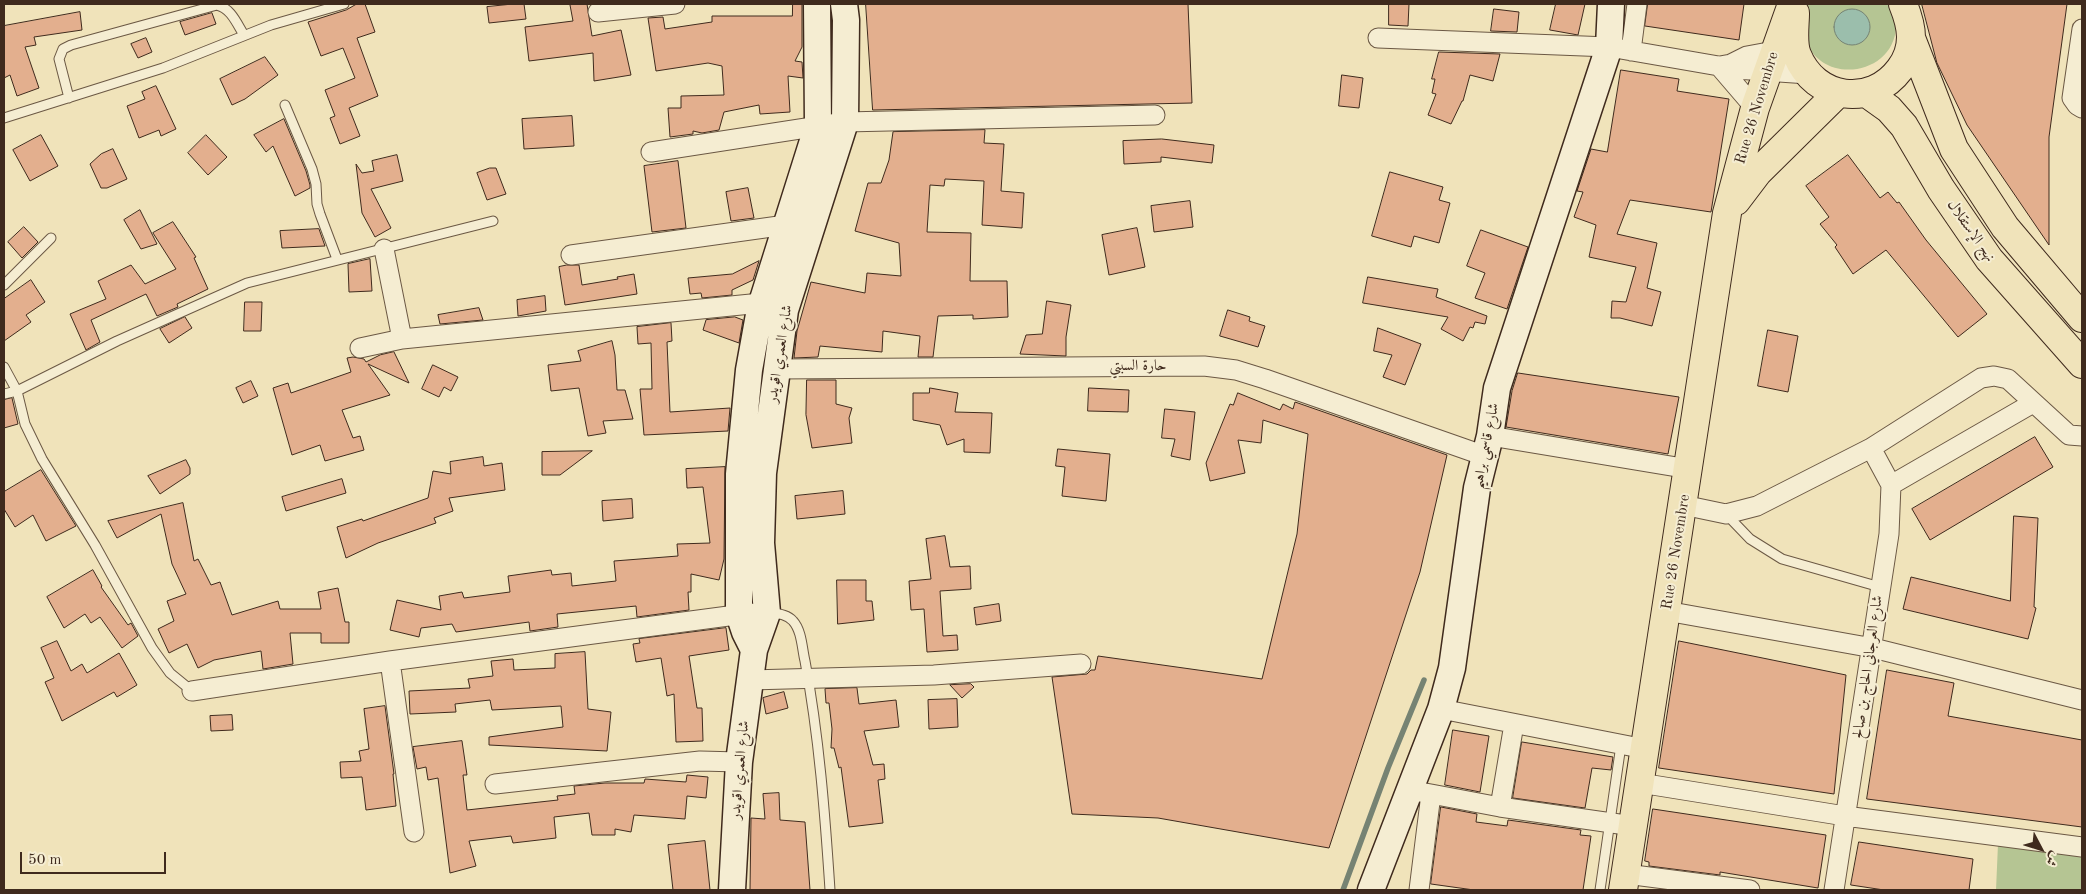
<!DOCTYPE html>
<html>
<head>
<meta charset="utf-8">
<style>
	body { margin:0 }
	#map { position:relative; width:2086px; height:894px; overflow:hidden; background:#f0e3ba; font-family:"Old Standard TT",Amiri,serif }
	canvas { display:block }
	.frame { position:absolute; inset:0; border:5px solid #3f2a1d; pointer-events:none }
	.north { position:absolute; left:2016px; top:824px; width:50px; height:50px; -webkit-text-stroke:4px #f5edd2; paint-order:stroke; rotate:130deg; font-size:14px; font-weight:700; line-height:20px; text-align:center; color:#3f2a1d }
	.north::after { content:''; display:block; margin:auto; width:18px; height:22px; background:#3f2a1d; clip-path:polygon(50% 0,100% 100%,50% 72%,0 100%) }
	.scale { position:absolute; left:20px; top:852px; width:146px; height:22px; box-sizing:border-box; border:2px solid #3f2a1d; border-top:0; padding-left:6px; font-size:15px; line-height:18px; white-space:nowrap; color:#3f2a1d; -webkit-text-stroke:4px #f5edd2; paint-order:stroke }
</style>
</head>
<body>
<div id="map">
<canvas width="2086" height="894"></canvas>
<div class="frame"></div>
<div class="north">ش</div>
<div class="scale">50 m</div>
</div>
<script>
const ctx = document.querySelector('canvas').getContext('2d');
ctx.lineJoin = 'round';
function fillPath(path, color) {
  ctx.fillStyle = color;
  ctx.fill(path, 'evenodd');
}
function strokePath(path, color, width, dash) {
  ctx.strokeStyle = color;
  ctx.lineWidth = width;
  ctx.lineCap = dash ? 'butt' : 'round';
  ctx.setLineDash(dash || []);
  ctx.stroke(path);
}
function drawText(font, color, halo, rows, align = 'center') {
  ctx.font = font + ' "Old Standard TT",Amiri,serif';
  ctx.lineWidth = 4;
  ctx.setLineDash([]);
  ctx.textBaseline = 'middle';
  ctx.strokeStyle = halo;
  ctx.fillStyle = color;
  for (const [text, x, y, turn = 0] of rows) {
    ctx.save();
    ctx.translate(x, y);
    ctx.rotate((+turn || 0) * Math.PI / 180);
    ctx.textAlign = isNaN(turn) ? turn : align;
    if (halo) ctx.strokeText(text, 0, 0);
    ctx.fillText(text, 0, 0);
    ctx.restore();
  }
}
fillPath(new Path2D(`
	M1805 4H1892C1893 11 1897 19 1896 26 1895 76 1820 87 1805 38 1803 28 1805 14 1805 4Z
	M1998 844 2082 856V890H1996Z`), '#b5c593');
const water = new Path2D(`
	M1834 27a18 18 0 1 1 36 0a18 18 0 1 1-36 0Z`);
fillPath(water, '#9bbeac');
strokePath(water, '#768373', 1);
strokePath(new Path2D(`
	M1343 890 1388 768 1424 680`), '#768373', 5.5);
const building = new Path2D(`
	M357 4H365L375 32 357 38 378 96 349 108 360 136 340 144 330 118 335 116 325 90 355 78 343 48 321 56 308 22 346 10Z
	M513 4H524L526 19 489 23 487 7Z
	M587 4 592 36 621 30 631 75 594 81 593 53 529 61 525 27 573 21 570 5Z
	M793 4H802V47L795 61 802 62 803 78 788 76 790 112 760 114 759 105 724 112 719 130 702 133 693 131V134L670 137 668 108H681V96L724 95 722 66 708 63 656 71 648 18 663 17 665 29 712 22V16H792Z
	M866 4H1188L1192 103 873 110Z
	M1389 4H1409L1408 26 1389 25Z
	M1556 4H1585L1578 35 1550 30Z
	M1648 4H1744L1739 40 1645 26Z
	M1922 4H2067L2049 137V245L1967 125 1937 63Z
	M1494 9 1519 12 1517 32 1491 31Z
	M80 12 82 30 34 37 36 45 25 47 39 88 17 96 10 75 4 78V26Z
	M212 13 216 24 185 35 180 22Z
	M146 38 152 52 138 58 131 44Z
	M1439 52 1500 54 1493 81 1470 75 1463 101H1462L1451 124 1428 115 1436 94 1432 93 1435 79H1432Z
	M265 57 278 75 245 99 232 105 220 79Z
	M1621 70 1679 79 1677 91 1729 99 1711 212 1630 200 1617 234 1657 243 1647 288 1661 292 1652 326 1620 318H1611L1612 301 1626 302 1636 267 1589 257 1596 225 1574 217 1583 192 1577 191 1591 149 1607 152Z
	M1342 75 1363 78 1359 108 1339 106Z
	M156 86 176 129 161 136 159 130 139 138 127 106 145 99 142 92Z
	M572 116 574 146 524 149 522 119Z
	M284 119 306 171 310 185V188L295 196 273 146 266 152 254 135Z
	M985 130 984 143 1004 144 1001 191 1024 193 1022 228 982 225 984 181 945 179 944 186 930 185 927 232 971 233 970 281H1007L1008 317 973 319V315L938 316 933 357H918L920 336 883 331 882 352 820 346 818 357 794 358 797 331 811 282 865 293 867 273 901 276 899 243 855 231 868 183H881L889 160 893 132Z
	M41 135 58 166 30 181 13 150Z
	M206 135 227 157 208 175 188 153Z
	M1162 139 1214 145 1212 163 1161 157V162L1124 164 1123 141Z
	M113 149 127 179 107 188H101L90 164 101 154Z
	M397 155 403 181 371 189 391 228 375 237 362 213 356 164 362 173 374 171 372 161Z
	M1848 155 1880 198 1888 192 1897 203 1899 202 1926 240 1987 314 1958 337 1886 250 1853 274 1835 247 1837 245 1820 224 1829 217 1806 186Z
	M678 161 686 228 652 232 644 166Z
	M490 168H496L506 194 487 200 477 173Z
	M1390 172 1443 187 1439 200 1450 203 1439 243 1414 236 1411 247 1372 236Z
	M748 188 754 218 731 221 726 192Z
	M1190 201 1193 227 1154 232 1151 206Z
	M140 210 157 244 141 249 124 220Z
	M173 222 196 257 194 258 208 289 177 304 178 307 157 316 146 294 91 320 100 342 86 350 70 314 106 299 98 281 131 265 145 284 176 269 153 233Z
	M24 227 38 242 22 258 8 242Z
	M1137 228 1145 267 1109 275 1102 235Z
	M319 229 325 246 282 248 280 231Z
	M1481 230 1528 247 1507 309 1475 298 1485 273 1467 266Z
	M370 259 372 291 349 292 348 264Z
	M759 261 753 280 732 290V295L702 298 701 293 690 294 688 278 732 274Z
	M567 265H579L582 285 618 279 617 277 634 274 637 294 565 305 559 267Z
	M1368 277 1438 289 1436 297 1487 316 1485 324 1475 322 1473 328 1470 327 1463 341 1441 329 1448 317 1363 303Z
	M31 280 45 302 26 315 31 322 4 341V299Z
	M545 296 546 311 518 316 517 300Z
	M1047 301 1071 305 1066 337V356L1020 354 1026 335 1042 334Z
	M245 302H262L261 331H244Z
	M479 308 483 320 440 324 438 315Z
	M1228 310 1250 317 1249 321 1265 326 1258 347 1220 336Z
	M185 317 192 328 169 343 160 329Z
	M735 317 743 320 739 343 703 330 706 320Z
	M671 323 672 341 667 342 670 412 730 408 728 431 644 435 640 389H652L651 343 638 344 637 327Z
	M1378 328 1421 344 1405 385 1383 377 1392 355 1374 351Z
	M1768 330 1798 336 1788 392 1758 386Z
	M612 341 615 355 617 390H625L633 419 603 421 606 433 588 436 579 388 551 391 548 365 581 361 578 351Z
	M394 352 409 383 368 364 390 395 342 410 353 438 360 436 364 450 325 461 320 445 292 455 273 388 288 383 291 393 351 372 347 358 353 357 364 359 366 362 380 355Z
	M433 365 458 377 451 391 444 387 439 397 422 389Z
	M1518 373 1679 397 1668 454 1506 427 1512 391Z
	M807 380H836V404L852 408 849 418 852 443 812 448 806 415Z
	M251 381 258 396 243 403 236 388Z
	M930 388 958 393 955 412 992 413 990 453 964 452V439L947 445 940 425 913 420V393H929Z
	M1089 388 1129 390 1128 412 1088 411Z
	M1238 393 1280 410 1283 404 1293 409 1295 402 1447 455 1420 572 1329 848 1158 818 1072 814 1052 677 1087 674 1091 670H1095L1098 656 1262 679 1297 534 1308 434 1263 420 1261 443 1238 440 1245 473 1210 481 1206 463 1230 404 1233 405Z
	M12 398 18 424 4 428V400Z
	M1165 409 1195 412 1190 460 1171 456 1175 439 1162 438Z
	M2035 437 2053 467 1930 540 1912 509Z
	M1058 449 1110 454 1106 501 1062 496 1065 467 1056 466Z
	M592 451 560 475H542V452Z
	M483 457 484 466 502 463 505 490 449 498 453 511 434 518 436 523 378 543 346 558 337 527 362 519 363 521 428 498 433 471 451 474 450 462Z
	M186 460 190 468V474L160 494 148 476Z
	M725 467 724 559 719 580 691 574V592H688L689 610 637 617 636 606 557 614 558 627 530 631 529 622 456 632 452 624 421 628 419 637 390 630 397 600 441 610 439 596 462 592 464 598 510 592 508 576 551 570 552 575 571 573 572 586 616 581 614 561 678 556 677 544 710 543 703 487 687 488 686 469Z
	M41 470 76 526 46 541 33 515 15 527 4 509V492Z
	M342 479 346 493 286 511 282 497Z
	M843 491 845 514 797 519 795 496Z
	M632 499 633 518 603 521 602 501Z
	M183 503 194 561 198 559 211 585 220 582 232 615 278 601 280 609H321L318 592 338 588 345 622H349V643H321V633H290L293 664 263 669 261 651 214 660 198 668 187 644 169 653 158 629 174 621 167 601 186 594 172 564 161 514 117 538 108 521Z
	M2014 516 2038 518 2034 607 2036 608 2028 639 1903 609 1911 577 2010 601Z
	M945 536 950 567 970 566 971 589 940 591 943 636 957 635 958 650 927 652 924 609 911 610 909 581 931 579 926 539Z
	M93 570 102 586 101 587 128 625 131 623 138 636 122 648 100 617 91 623 85 614 64 628 47 597Z
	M837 580H866V601H872L874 620 838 624Z
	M999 604 1001 621 976 625 974 608Z
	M726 628 729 650 689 656 697 708H702L703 741 676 742 674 694 667 696 661 658 636 662 633 644 640 643 639 639Z
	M57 641 71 671 82 664 87 673 119 653 137 685 117 697 114 692 62 721 45 682 54 678 41 648Z
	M1679 641 1846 675 1834 794 1659 768Z
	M585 652 588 709 611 712 607 751 489 745V737L563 727 561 706 492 710 490 700 455 704 456 712 410 714 409 691 470 688 468 679 493 676 491 661 513 659 514 670 555 668V654Z
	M1887 670 1954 683 1948 716 2082 740V827L1867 799Z
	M971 684 974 687 962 698 950 685Z
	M857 688 859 704 896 700 899 727 864 731 873 765 884 764 885 779 878 780 883 823 849 827 841 767 839 768 834 748H831L832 729 829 703H826L825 689Z
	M784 692 788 708 766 714 763 698Z
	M957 699 958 727 929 729 928 700Z
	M385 706 394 774H393L396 806 366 810 362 777 341 778 340 762 361 761 359 751 369 749 364 709Z
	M232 715 233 730 211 731 210 716Z
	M1453 730 1489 736 1480 792 1445 785Z
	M462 741 467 775H463L467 810 558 800 557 796 575 794 574 786 605 783H644L645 779 686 782 687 775 708 777 706 798 687 796 685 819 634 815 631 832 615 829V835H592L589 813 554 817 556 838 513 843 511 836 469 841 476 866 450 873 438 778 428 780 426 767 417 769 413 747Z
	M1522 742 1613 757 1611 770 1592 768 1585 808 1513 798Z
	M779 793 780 820 805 822 810 890H750L751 818 765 819 763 794Z
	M1441 807 1477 814 1476 822 1507 826 1508 820 1581 830 1580 835 1591 836 1583 890H1474L1431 884Z
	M1653 809 1826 835 1818 888 1720 872V875L1649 866V862L1645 861Z
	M705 841 710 890H673L668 845Z
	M1859 842 1973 859 1969 890H1884L1851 885Z`);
fillPath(building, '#e3af8e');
strokePath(building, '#3f2a1d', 1);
const lane = new Path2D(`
	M69 98 59 59 63 49 71 45 217 5C231 8 237 24 244 35
	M285 105 312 169 316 184 317 204 320 214 337 259
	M4 118 163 68 271 25 344 4
	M4 285 51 238
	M4 367 17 391 25 424 42 459 95 545 152 648 170 673 192 691
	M4 394 17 391 117 341 247 283 493 221
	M1726 514 1750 539 1782 559 1880 587
	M768 613C777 613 787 614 793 621 802 631 802 649 805 661 819 736 825 814 830 890
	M1600 890 1621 745`);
const street = new Path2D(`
	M598 12 675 4
	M2082 29 2072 98 2077 105 2082 108
	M1378 38 1609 47 1736 69 1808 74
	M1631 51 1637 4
	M1719 66 1755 108
	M1720 66 1731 64 1747 56 1774 51
	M651 152 845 122 1155 115
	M384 249 402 339
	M571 255 786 225
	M360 348 402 339 761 303
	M777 369 1204 366 1236 370 1265 379 1485 456
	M1490 436 1689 469
	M1891 485 2033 403
	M1683 505 1726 514 1757 506 1871 448 1981 378 1994 376 2008 379 2069 435 2082 436
	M1666 611 1873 648 2082 700
	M390 661 414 832
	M750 680 934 675 1081 664
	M192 691 390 661 751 613
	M1441 709 1645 749
	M1640 783 1845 816 2082 847
	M495 784 700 761 739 762
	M1431 794 1500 807 1633 826
	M1500 807 1514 724
	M1626 874 1750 890
	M1419 890 1431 794 1420 792
	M1834 890 1889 534 1891 485 1871 448`);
const secondary = new Path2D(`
	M754 650 745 632 739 614V474L749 370 760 309 818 125 817 4
	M732 890 739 762 754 650 767 613 761 543 763 473 785 310 845 122 846 20 844 4
	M1371 890 1441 709 1452 668 1477 488 1490 436 1497 388 1609 47 1611 4`);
const primary = new Path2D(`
	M1795 13C1795 25 1792 43 1797 55 1815 100 1871 108 1900 69 1907 60 1911 48 1911 37 1911 25 1907 14 1903 4
	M1911 38 1954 149 2005 227 2082 318
	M1868 94 1889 109 1904 126 1941 189 1989 259 2082 364
	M1736 201 1758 172 1838 93
	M1623 890 1727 213 1755 108 1792 4`);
strokePath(lane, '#6b5844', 11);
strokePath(street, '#6b5844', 21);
strokePath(secondary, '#3f2a1d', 29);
strokePath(primary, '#3f2a1d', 30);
strokePath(lane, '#f5edd2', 9);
strokePath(street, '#f5edd2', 19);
strokePath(secondary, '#f5edd2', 26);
strokePath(primary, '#f0e3ba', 28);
drawText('15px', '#3f2a1d', '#f5edd2', [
	["Rue 26 Novembre",1757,108,-73],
	["نهج الإستقلال",1971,231,55],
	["شارع العمري اقويدر",780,354,-81],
	["حارة السبتي",1138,366],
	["شارع قاسمي براهيم",1486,446,-79],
	["Rue 26 Novembre",1676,552,-81],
	["شارع العرجاني الحاج بن صالح",1868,667,-82],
	["شارع العمري اقويدر",740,770,-85]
]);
</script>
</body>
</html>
